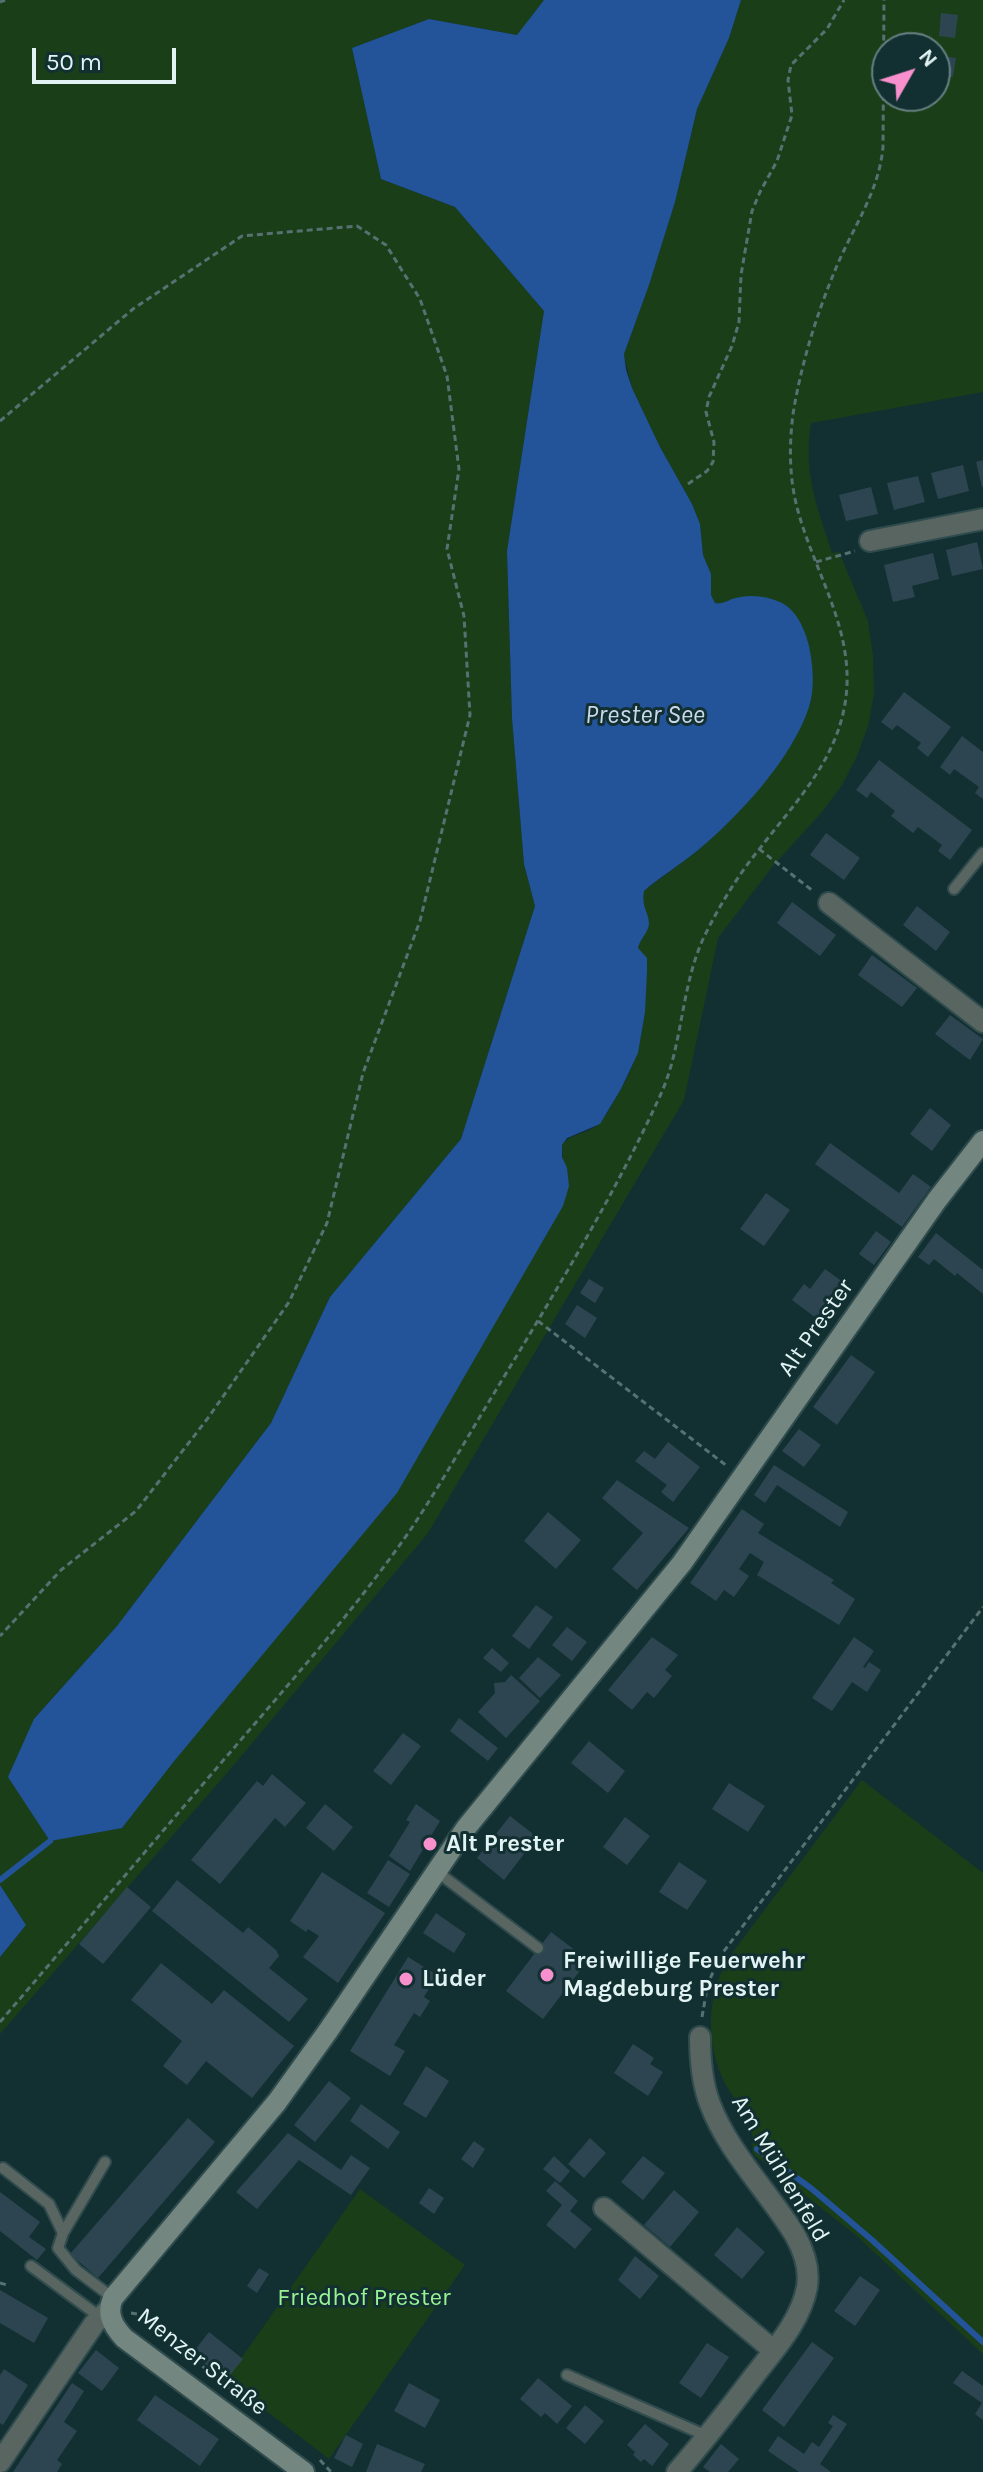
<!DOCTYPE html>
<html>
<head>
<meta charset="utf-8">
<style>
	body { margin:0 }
	#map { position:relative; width:983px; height:2472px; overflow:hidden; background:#123032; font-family:Karla,sans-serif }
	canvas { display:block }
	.north { position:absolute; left:871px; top:32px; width:80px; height:80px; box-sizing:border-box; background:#123032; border:2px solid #657e80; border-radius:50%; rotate:51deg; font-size:22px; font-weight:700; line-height:32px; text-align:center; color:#e2f3f4 }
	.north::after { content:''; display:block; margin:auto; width:28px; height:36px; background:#f790cd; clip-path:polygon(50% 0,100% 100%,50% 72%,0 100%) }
	.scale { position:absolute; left:32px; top:48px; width:144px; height:36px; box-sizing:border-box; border:4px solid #e2f3f4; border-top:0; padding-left:10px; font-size:24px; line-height:28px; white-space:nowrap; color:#e2f3f4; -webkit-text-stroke:6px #123032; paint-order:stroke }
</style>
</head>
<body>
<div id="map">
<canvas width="983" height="2472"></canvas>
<div class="north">N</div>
<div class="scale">50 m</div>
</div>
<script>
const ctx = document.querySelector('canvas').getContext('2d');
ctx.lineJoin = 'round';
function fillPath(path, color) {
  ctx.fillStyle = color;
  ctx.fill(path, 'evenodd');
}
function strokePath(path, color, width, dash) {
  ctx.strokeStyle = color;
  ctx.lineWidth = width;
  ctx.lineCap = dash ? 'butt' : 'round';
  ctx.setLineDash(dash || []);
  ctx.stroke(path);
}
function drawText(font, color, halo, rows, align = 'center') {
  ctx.font = font + ' Karla,sans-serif';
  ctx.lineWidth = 6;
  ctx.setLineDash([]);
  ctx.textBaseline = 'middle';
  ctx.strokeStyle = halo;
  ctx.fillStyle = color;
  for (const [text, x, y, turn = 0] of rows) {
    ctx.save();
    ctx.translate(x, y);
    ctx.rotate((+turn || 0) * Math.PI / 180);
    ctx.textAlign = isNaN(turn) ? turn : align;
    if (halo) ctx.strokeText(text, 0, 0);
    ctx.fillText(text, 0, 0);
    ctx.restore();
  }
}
fillPath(new Path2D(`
	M0 0H544L518 35 429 19 352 48 381 179 455 207 544 311 507 551 512 718 524 864 535 906 461 1139 330 1297 271 1423 117 1626 34 1719 122 1828 175 1760 563 1163 562 1145C571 1133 589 1134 599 1124 606 1117 611 1106 616 1098 648 1047 645 1011 642 955L638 948 647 915 642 900 644 891 696 852 719 831 761 785 810 705 812 671 807 639 740 597 722 604 715 603 711 595V574L703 555 700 524 692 504 660 447 632 388 624 354 649 285 675 202 697 109 729 38 741 0H983V392L811 423C803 474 817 506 832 553L839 552 868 621 873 656 874 692 869 723 857 756 842 785 821 813 772 867 718 938 684 1100 428 1533 227 1773 0 2034V1957L26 1925 0 1885ZM887 48H935V96H887Z
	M862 1780 983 1873V2354L857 2236 753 2154C752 2144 753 2132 751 2123 749 2112 736 2101 730 2092 705 2051 705 2002 727 1960Z
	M360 2189 465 2265 329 2459 226 2380Z`), '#1a3f18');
fillPath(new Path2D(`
	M544 0H741L729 38 697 109 675 202 649 285 624 354 626 370 632 388 660 447 692 504 700 524 703 555 711 574V595L715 603C722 604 725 602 732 599 747 594 765 595 780 602 796 609 805 629 809 646 813 665 815 689 809 707 792 759 739 816 697 851 680 865 661 876 644 891 641 907 649 912 649 924 648 933 640 939 638 948L647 958V972L645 1012 638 1053 621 1089 600 1124 567 1138 562 1145V1157L567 1168 569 1186 563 1206 397 1493 175 1760 122 1828 50 1841 8 1777 34 1719 117 1626 271 1423 330 1297 461 1139 535 906 524 864 512 718 507 551 544 311 455 207 381 179 352 48 429 19 517 35Z
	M0 1885 26 1925 0 1957Z`), '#235399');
strokePath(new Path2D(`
	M0 1880 50 1841
	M757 2149 812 2189 872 2240 983 2342`), '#235399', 6);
fillPath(new Path2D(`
	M941 13 958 15 955 38 939 36Z
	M937 55 956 58 953 77 935 74Z
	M983 460V487H982L976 462Z
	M963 465 969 491 938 499 931 473Z
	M918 476 925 502 894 510 887 483Z
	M871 487 878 514 846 521 839 495Z
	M977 542 983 569 952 576 946 550Z
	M933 553 939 579 912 586 915 597 893 602 884 565Z
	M904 692 951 727 928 757 917 748 921 743 897 725 892 730 881 722Z
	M962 736 983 752V799L975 793 979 787 954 769 950 775 940 767Z
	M879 760 972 830 950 860 938 851 942 845 918 827 913 833 891 816 895 811 871 792 867 798 856 790Z
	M826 833 860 858 844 880 810 855Z
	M792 902 836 935 820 956 777 923Z
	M917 906 950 932 936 951 903 925Z
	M872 955 917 988 902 1007 858 975Z
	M950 1015 983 1039 970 1060 935 1034Z
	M930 1108 951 1125 932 1151 910 1134Z
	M830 1143 899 1193 913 1174 931 1187 902 1227 815 1164Z
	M766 1193 790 1210 764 1246 740 1229Z
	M876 1231 891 1242 874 1265 859 1254Z
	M936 1233 983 1270V1294L957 1273 955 1276 934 1259 929 1265 918 1257Z
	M825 1269 847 1285 820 1321 792 1300 804 1284 810 1289Z
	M589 1279 604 1288 595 1303 580 1293Z
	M577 1305 597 1318 585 1338 565 1324Z
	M851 1355 875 1372 837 1425 813 1407Z
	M799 1429 821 1445 804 1467 782 1451Z
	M668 1442 700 1467 673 1502 661 1492 667 1485 635 1461 644 1451 655 1459Z
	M774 1465 848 1512 840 1527 777 1485 765 1503 754 1495Z
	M617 1480 689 1528 637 1590 612 1569 643 1533 602 1498Z
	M742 1509 764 1524 758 1533 834 1580 831 1583 855 1599 839 1625 757 1575 764 1562 750 1553 739 1569 749 1576 734 1597 724 1590 716 1601 690 1583Z
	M548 1512 581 1540 556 1569 524 1541Z
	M536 1605 553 1617 529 1649 512 1636Z
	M567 1627 587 1642 572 1661 552 1645Z
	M652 1637 678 1655 665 1670 672 1676 654 1698 647 1692 632 1710 608 1690Z
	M854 1637 874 1651 863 1667 865 1668 869 1662 881 1670 867 1692 852 1682 832 1711 812 1698Z
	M492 1648 509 1663 501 1672 483 1658Z
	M538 1657 561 1675 540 1698 519 1678Z
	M511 1675 540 1701 506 1738 478 1712 495 1693 494 1683 505 1682Z
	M459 1718 498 1748 488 1761 450 1731Z
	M403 1733 421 1746 391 1785 373 1771Z
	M589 1741 625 1771 608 1793 571 1763Z
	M272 1774 306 1803 285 1827 275 1818 220 1884 191 1860 257 1781 263 1786Z
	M729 1783 765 1806 748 1832 712 1809Z
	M325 1804 353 1827 334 1851 306 1828Z
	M416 1804 440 1821 410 1871 389 1856 410 1822 406 1820Z
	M510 1816 537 1837 504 1880 477 1858Z
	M625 1817 650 1836 627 1865 603 1847Z
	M388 1860 410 1874 389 1907 367 1893Z
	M679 1862 707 1881 687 1910 659 1892Z
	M322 1872 385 1913 338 1983 303 1957 319 1936 308 1929 306 1932 290 1921Z
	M177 1880 243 1933 248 1927 276 1950 279 1956 269 1968 308 1999 289 2022 152 1911Z
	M127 1887 151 1907 103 1964 79 1944Z
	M436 1913 466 1934 454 1953 423 1933Z
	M551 1932 588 1960 543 2019 506 1991Z
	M408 1957 437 1975 424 1997 430 2001 420 2017 414 2013 394 2045 405 2051 390 2076 350 2051Z
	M161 1963 212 2004 224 1990 294 2046 252 2098 206 2061 187 2085 163 2066 182 2041 131 2000Z
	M633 2044 654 2058 650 2064 663 2072 648 2096 614 2073Z
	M426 2066 449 2081 426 2118 403 2104Z
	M329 2081 351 2098 315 2142 294 2125Z
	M361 2104 400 2132 388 2149 350 2121Z
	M188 2118 215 2142 98 2278 70 2254Z
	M288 2133 341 2170 351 2155 370 2168 351 2195 299 2160 257 2209 236 2192Z
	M590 2138 606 2153 584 2178 568 2164Z
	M474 2141 485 2149 473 2168 461 2159Z
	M554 2156 570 2171 560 2183 543 2169Z
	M643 2156 665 2173 643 2200 621 2182Z
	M555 2181 578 2201 570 2211 592 2229 575 2249 546 2225 562 2205 546 2191Z
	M429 2188 444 2198 434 2214 419 2203Z
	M674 2190 699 2212 670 2247 644 2225Z
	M0 2192 40 2222 29 2237 46 2249 37 2260 0 2231Z
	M737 2227 765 2252 742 2279 714 2255Z
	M635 2256 659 2276 640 2299 618 2280Z
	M259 2268 269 2274 257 2293 247 2286Z
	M860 2276 880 2290 855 2326 834 2311Z
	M0 2290 48 2318 34 2343 0 2323Z
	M209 2332 243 2359 226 2380 192 2354Z
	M812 2342 834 2358 784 2427 762 2410Z
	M707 2343 729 2357 701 2398 679 2383Z
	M96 2350 119 2368 102 2391 78 2373Z
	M4 2369 28 2385 3 2425 0 2423V2375Z
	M962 2371 983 2386V2420L975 2414 982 2403 953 2383Z
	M538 2378 572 2406 557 2424 545 2413 541 2417 520 2399Z
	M72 2383 84 2391 64 2422 77 2431 57 2460 62 2464 57 2472H13Z
	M409 2383 440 2400 425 2428 394 2411Z
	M155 2395 219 2439 200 2466 137 2420Z
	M585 2405 604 2421 585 2444 566 2428Z
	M833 2415 847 2424 820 2464 831 2472H799L768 2451 778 2436 804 2454 812 2442 819 2447 833 2426 828 2423Z
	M645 2424 669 2444 652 2466 644 2459 641 2462 633 2455 635 2452 627 2445Z
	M346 2435 363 2444 352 2467 334 2458Z
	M377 2444 425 2464 421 2472H366Z
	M721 2444 739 2459 728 2472H710L703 2467Z`), '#2d4551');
const lane = new Path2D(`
	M954 889 983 853
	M436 1871 538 1948
	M105 2162 63 2233 58 2248 76 2270 113 2298
	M3 2168 49 2204 63 2233
	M31 2266 100 2317
	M567 2375 707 2436`);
const street = new Path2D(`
	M870 541 983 519
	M829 903 983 1022
	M604 2208 773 2350
	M0 2462 94 2324 109 2309
	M677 2472C704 2441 729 2409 754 2376 774 2350 801 2321 807 2287 810 2268 804 2251 795 2235 768 2191 728 2152 710 2104 702 2083 700 2059 700 2037`);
const secondary = new Path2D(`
	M304 2472 124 2338C113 2326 106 2314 113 2298L277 2102 328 2031 466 1828 682 1563 937 1200 983 1141`);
strokePath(lane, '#2f4b4d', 14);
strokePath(street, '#2f4b4d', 24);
strokePath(secondary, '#2f4b4d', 24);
strokePath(new Path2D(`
	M0 2 5 0
	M0 421 133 309 242 236 357 226 386 245 420 299 447 376 459 469 447 549 464 616 470 715 420 921 363 1073 327 1223 289 1302 208 1418 136 1511 61 1570 0 1636
	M688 484 707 471 713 462 714 442 706 412 709 397 732 346 739 322 741 275 752 211 760 192 777 161 792 115 788 80 791 65 827 29 844 0
	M816 562 855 551
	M759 849 813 891
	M538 1321 727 1466
	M702 2017 708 1983 721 1955 983 1607
	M0 2022C78 1931 155 1840 233 1749 294 1678 357 1607 411 1529 441 1484 468 1436 496 1390 554 1294 613 1198 660 1096 683 1046 680 991 703 939 719 906 738 875 761 847 794 804 833 764 844 709 859 637 816 577 798 511 789 479 789 446 793 414 801 364 817 313 836 268 853 227 879 192 883 147L884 0
	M0 2283 7 2285
	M131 2313 137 2314 261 2413
	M320 2460 331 2472`), '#577172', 3, [6, 4]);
strokePath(lane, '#596561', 10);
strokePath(street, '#596561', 20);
strokePath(secondary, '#73867f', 20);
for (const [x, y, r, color] of [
	[430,1844,8,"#f790cd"],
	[547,1975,8,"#f790cd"],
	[406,1979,8,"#f790cd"]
]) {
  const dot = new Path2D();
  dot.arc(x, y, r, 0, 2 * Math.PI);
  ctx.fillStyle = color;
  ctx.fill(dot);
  strokePath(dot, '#123032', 3);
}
drawText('24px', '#e2f3f4', '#123032', [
	["Alt Prester",816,1328,-55],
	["Am Mühlenfeld",780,2169,59],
	["Menzer Straße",202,2362,38]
]);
drawText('bold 24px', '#e2f3f4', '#123032', [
	["Alt Prester",446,1844],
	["Freiwillige Feuerwehr",563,1961],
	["Magdeburg Prester",563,1989],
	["Lüder",422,1979]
], 'left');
drawText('24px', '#98f292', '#123032', [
	["Friedhof Prester",364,2298]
]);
drawText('italic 26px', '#cad8ec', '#123032', [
	["Prester See",645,716]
]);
</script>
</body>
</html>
